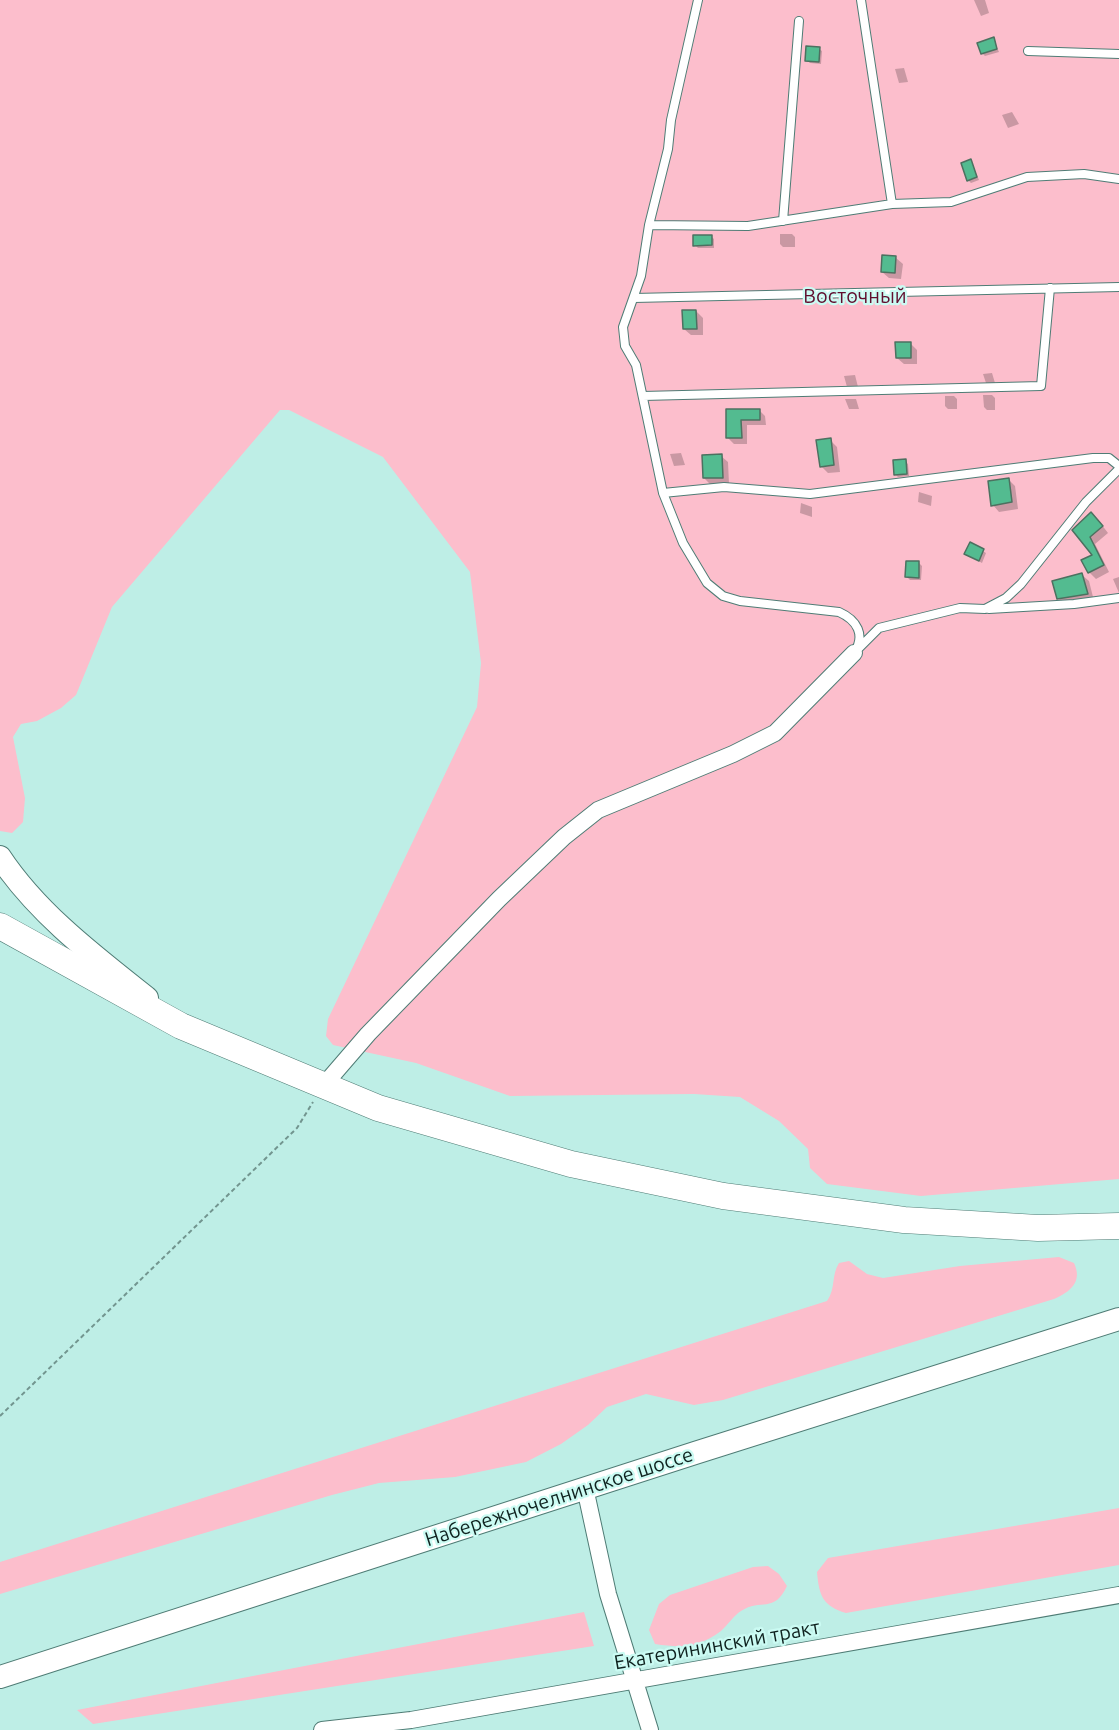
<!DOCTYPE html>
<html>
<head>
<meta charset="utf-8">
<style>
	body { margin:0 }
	canvas { display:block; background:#beeee6 }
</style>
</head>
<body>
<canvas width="1119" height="1730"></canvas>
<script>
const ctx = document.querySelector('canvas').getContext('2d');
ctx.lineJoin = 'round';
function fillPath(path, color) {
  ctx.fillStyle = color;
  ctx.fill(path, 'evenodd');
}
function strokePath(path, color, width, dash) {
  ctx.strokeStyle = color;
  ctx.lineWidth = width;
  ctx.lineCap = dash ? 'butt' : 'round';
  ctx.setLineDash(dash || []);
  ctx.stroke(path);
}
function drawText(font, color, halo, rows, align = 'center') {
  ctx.font = font + ' Ubuntu,sans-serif';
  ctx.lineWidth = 4.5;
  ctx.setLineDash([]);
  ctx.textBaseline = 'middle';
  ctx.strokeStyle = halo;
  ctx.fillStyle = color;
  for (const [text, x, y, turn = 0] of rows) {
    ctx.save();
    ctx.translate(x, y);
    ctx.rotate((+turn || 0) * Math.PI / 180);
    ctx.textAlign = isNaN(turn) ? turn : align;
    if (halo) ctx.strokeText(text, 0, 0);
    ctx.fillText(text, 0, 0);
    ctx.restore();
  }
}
fillPath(new Path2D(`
	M0 0H1119V1179L921 1196 827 1184 810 1168 808 1149 779 1121 740 1097 694 1094 510 1096 416 1063 333 1045 326 1036 328 1019 477 707 481 663 470 572 383 457 289 410H280L112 607 76 695 61 708 37 721 21 724 13 737 25 798 23 822 12 833 0 831Z
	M1059 1257 1074 1263C1083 1282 1070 1292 1054 1299L723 1400 694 1405 646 1394 607 1407 588 1425 561 1444 526 1462 455 1477 379 1483 332 1495 0 1594V1562L827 1301C836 1288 831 1276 839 1263L849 1261 867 1274 883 1278 960 1266Z
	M1119 1508V1565L846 1613C823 1606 819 1596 817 1572L828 1558Z
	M768 1566 779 1574 787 1586C774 1614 761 1598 741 1611 733 1616 728 1625 721 1631 698 1648 682 1648 655 1644L649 1630 659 1604 670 1595 753 1567Z
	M584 1612 594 1646 93 1724 77 1710Z`), '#fcbecc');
fillPath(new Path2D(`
	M974 0H985L989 13 981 16Z
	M993 39 999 52 985 56 982 53Z
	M819 49 822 51 821 64 810 63 807 60Z
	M904 68 908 82 899 83 895 69Z
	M1012 112 1019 124 1008 128 1002 115Z
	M971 161 979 180 971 183 968 180Z
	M780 234H792L795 237V247H783L780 244Z
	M711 236 714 239V248H698L695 245Z
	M896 258 903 264 901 279 889 278 882 272Z
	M696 311 703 318V335H691L684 329Z
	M910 343 917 350V364H904L897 358Z
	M992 373 995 383H986L983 374Z
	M855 375 858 387H847L844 376Z
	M983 395H992L995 398V410H987L984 407Z
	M945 396H954L957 399V409H948L945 406Z
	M845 399H856L859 409H849Z
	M759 410 765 416 766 425H747V444H734L728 438 727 411Z
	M830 440 837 447 840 472 828 473 821 466Z
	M681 453 685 465 674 466 670 454Z
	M721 456 728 462 729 484 711 485 704 478Z
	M905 461 908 464 909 476 898 477 895 474Z
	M1008 479 1015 486 1018 509 999 512 993 505Z
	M919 492 932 496 931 506 918 502Z
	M801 503 812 507V517L800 513Z
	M1098 520 1108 533 1095 544 1109 572 1096 579 1089 572 1094 556 1074 530Z
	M971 544 986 553 982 563 966 554Z
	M919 563 922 566 921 580H910L907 577Z
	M1082 575 1089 581 1094 601 1065 605 1058 598Z
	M1119 577V593L1113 579Z`), '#0003');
const building = new Path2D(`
	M994 37 997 49 981 54 977 43Z
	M806 46 820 47 819 62 805 61Z
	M971 159 977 177 967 181 961 163Z
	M693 235H712V245L693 246Z
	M882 255 896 256 895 273 881 272Z
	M682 310H696L697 329H683Z
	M895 342H911V358H896Z
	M726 409H760V420H741L742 438H726Z
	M831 438 834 465 820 467 816 440Z
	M722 454 723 478H703L702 455Z
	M906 459 907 474 894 475 893 460Z
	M1009 478 1012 502 991 506 988 481Z
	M1091 512 1103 526 1090 537 1104 565 1088 573 1081 560 1092 555 1072 530Z
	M970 542 984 549 979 561 964 554Z
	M906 561H919V578L905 577Z
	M1082 573 1088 594 1057 599 1052 581Z`);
fillPath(building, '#53bb90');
strokePath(building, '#4c7160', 1.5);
const lane = new Path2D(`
	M698 0 671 120 668 149 649 225 641 276 623 327 625 346 636 365 663 493 683 543 707 583 723 596 740 601 839 612C857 620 866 635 854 653
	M861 0 892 204
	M1028 51 1119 54
	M783 221 799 21
	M649 225 748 226 892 204 951 202 1027 177 1084 174 1119 179
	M634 298 1119 287
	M643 396 1041 386 1050 288
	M663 493 724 487 810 494 1093 458H1109L1119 466
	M989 609 1074 604 1119 598
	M859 648 879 628 960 608 985 609 1006 598 1021 584 1086 502 1119 469`);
const street = new Path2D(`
	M324 1085 368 1034 499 899 564 837 598 810 733 754 775 733 854 653
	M585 1488 608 1594 650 1730
	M322 1730 411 1720 1119 1595`);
const secondary = new Path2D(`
	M0 857C37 913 94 956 147 998
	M0 1677 695 1453 1119 1319`);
const primary = new Path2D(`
	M0 926 181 1026 378 1108 571 1164 723 1196 904 1220 1038 1228 1119 1226`);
strokePath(lane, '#4f7c75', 10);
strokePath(street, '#4f7c75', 18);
strokePath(secondary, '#4f7c75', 24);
strokePath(primary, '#4f7c75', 27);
strokePath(new Path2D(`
	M0 1416 297 1128 313 1102`), '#72958f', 2, [4.5, 3]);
strokePath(lane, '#fff', 8);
strokePath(street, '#fff', 16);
strokePath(secondary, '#fff', 22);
strokePath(primary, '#fff', 26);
drawText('20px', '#610e2e', '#cbfbf3', [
	["Восточный",855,296]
]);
drawText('20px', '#0f221f', '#cbfbf3', [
	["Набережночелнинское шоссе",559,1497,-18],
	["Екатерининский тракт",717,1645,-10]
]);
</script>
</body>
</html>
